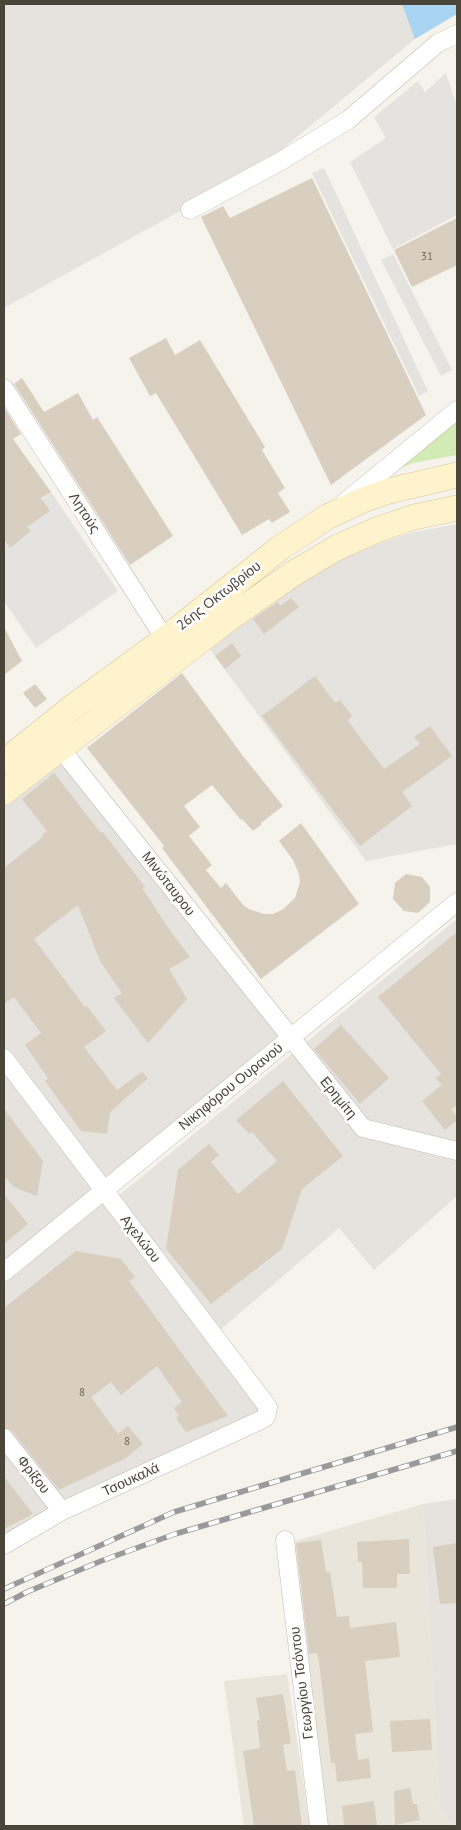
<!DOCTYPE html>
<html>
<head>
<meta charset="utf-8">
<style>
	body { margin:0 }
	#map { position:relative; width:461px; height:1830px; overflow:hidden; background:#f6f3ec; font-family:"PT Sans",sans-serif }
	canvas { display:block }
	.frame { position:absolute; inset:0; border:5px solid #4b4439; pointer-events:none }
</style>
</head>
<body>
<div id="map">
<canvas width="461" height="1830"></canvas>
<div class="frame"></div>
</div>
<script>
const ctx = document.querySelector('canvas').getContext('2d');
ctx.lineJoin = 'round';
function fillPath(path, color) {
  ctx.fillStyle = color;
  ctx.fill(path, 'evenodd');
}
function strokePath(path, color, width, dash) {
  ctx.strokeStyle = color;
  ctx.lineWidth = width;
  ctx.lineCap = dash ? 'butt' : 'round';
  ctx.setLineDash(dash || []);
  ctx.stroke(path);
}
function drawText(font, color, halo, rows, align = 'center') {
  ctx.font = font + ' "PT Sans",sans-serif';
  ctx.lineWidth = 5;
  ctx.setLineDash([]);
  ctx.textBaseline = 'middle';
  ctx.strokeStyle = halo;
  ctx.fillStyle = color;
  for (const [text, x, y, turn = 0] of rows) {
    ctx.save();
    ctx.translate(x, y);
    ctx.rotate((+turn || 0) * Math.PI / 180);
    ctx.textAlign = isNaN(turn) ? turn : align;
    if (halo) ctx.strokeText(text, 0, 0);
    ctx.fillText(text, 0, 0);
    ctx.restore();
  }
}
fillPath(new Path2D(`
	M423 1504 440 1807 452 1826H324L292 1542Z
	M287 1674 310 1826H244L224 1681Z`), '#eae5da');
fillPath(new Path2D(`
	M4 4H457L262 166 4 308Z
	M457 524V844L366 861 208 647 305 579 345 558 383 542 414 532Z
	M60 758 291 1038 103 1191 265 1402 261 1421 4 1546V802Z
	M457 919V1196L374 1270 339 1228 219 1331 118 1196Z
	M457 1499V1826H452L440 1807 423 1504Z`), '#e6e2dd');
fillPath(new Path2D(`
	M457 421V455L413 463 399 469Z`), '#d2eab5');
fillPath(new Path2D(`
	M446 73 457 106V215L393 249 350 162 386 138 374 117 418 81 425 92Z
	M324 168 428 391 419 396 312 173Z
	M393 254 452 370 441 376 381 260Z
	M51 492 118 591 36 648 4 601V525Z`), '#e5e3e0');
fillPath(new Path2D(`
	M402 4H457V14L415 39Z`), '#a9d4f2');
fillPath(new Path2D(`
	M312 178 426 415 331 485 201 217 223 206 230 218Z
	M457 218V265L412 287 394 250Z
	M166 338 175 355 200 340 265 447 262 450 285 488 278 493 290 512 272 523 269 519 242 535 156 393 150 396 129 358Z
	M22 378 44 412 78 393 93 420 97 417 173 536 130 565 14 384Z
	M4 407 21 434 13 439 51 492 41 498 50 511 27 527 31 531 10 548 4 539Z
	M291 598 299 607 264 634 253 619 278 602 280 606Z
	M4 627 22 661 4 675Z
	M232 643 241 656 225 669 215 656Z
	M182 673 243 756 283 806 261 823V825L253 831 242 819 241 820 212 785 184 806 200 827 189 836 212 865 206 870 221 888 226 883 243 905 249 909 264 914H273L282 910 295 898 300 882 299 874 293 860 279 841 301 823 359 904 261 979 162 848 164 846 87 748Z
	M315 676 335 703 340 700 352 716 347 720 384 769 420 744 414 737 430 726 452 756 402 792 412 806 360 846 262 716Z
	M35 684 47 699 35 708 23 693Z
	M54 773 101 833 103 832 145 887 142 888 171 932 190 957 169 969 187 999 148 1043 114 998 122 993 100 961 78 905 34 939 85 1007 87 1006 106 1031 84 1047 117 1090 142 1072 148 1078 110 1112 107 1134 81 1131 45 1081 48 1078 25 1045 41 1033 14 997 4 1004V868L43 837 42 835 47 831 22 799Z
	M406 874 422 877 430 887V902L418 913 404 911 393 899 395 883Z
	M457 932V1105L451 1109 457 1117V1120L445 1130 422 1101 442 1085 436 1078 441 1074 378 997Z
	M341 1025 389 1078 360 1104 314 1049Z
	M283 1081 343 1156 302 1189 282 1249 211 1304 166 1249 178 1170 209 1144 219 1155 211 1162 238 1194 277 1161 252 1132 249 1134 236 1120Z
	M4 1109 43 1161 37 1196 15 1188 4 1176Z
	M4 1194 28 1224 4 1244Z
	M76 1251 121 1259 135 1277 129 1281 228 1416 186 1432 176 1418 179 1416 174 1408 182 1402 157 1366 121 1395 111 1382 91 1397 118 1434 128 1426 143 1444 126 1458 59 1490 12 1431 4 1428V1308Z
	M4 1476 33 1514 4 1529Z
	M409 1539 410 1574H397V1588H363L362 1562H358L357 1542Z
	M321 1540 326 1572H330L337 1617 349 1616 350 1628 396 1622 400 1657 365 1661 373 1732 355 1734 358 1760 369 1758 371 1778 337 1782 335 1762 331 1763 319 1662 317 1653 309 1654 296 1543Z
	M457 1543V1603L440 1604 433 1547Z
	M283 1694 291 1743 283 1745 287 1771 295 1770 302 1826H254L243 1751 260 1748 257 1720 260 1721 256 1698Z
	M430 1719 432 1750 392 1752 390 1721Z
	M410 1788 413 1804H417L420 1820 395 1825 394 1791Z
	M374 1801 377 1826H344L342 1806Z`), '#d8cfc1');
const street = new Path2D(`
	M190 210 281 161 348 120 438 43 457 34
	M4 388 165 639
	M345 502 457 410
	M54 738 72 763 363 1128 457 1151
	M4 1058 268 1407 266 1417 261 1420 62 1511 4 1545
	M4 1272 457 902
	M4 1438 62 1511
	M285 1540 319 1826`);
const secondary = new Path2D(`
	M4 762 74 706 165 639 280 548 327 517 363 500 389 491 457 475
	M4 792 227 620 294 573 338 547 379 529 414 517 457 508`);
strokePath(street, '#c2bbae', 19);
strokePath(secondary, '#d6c79b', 26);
strokePath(street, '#fff', 18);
strokePath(secondary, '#fff3cd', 25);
const rail = new Path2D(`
	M4 1589 174 1512 457 1427
	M4 1604 27 1592 101 1561 175 1534 457 1451`);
strokePath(rail, '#9a9a9a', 5.5);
strokePath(rail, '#fff', 4, [11]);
drawText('11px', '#6e675b', null, [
	["31",427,257],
	["8",82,1393],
	["8",127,1442]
]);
drawText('14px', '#4b4439', '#fff', [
	["Λητούς",84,513,57],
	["26ης Οκτωβρίου",219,596,-38],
	["Μινώταυρου",168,884,52],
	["Νικηφόρου Ουρανού",231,1087,-39],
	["Ερημίτη",338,1098,51],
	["Αχελώου",140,1239,52],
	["Φρίξου",33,1475,52],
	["Τσουκαλά",131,1480,-25],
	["Γεωργίου Τσόντου",302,1683,-97]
]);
</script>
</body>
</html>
